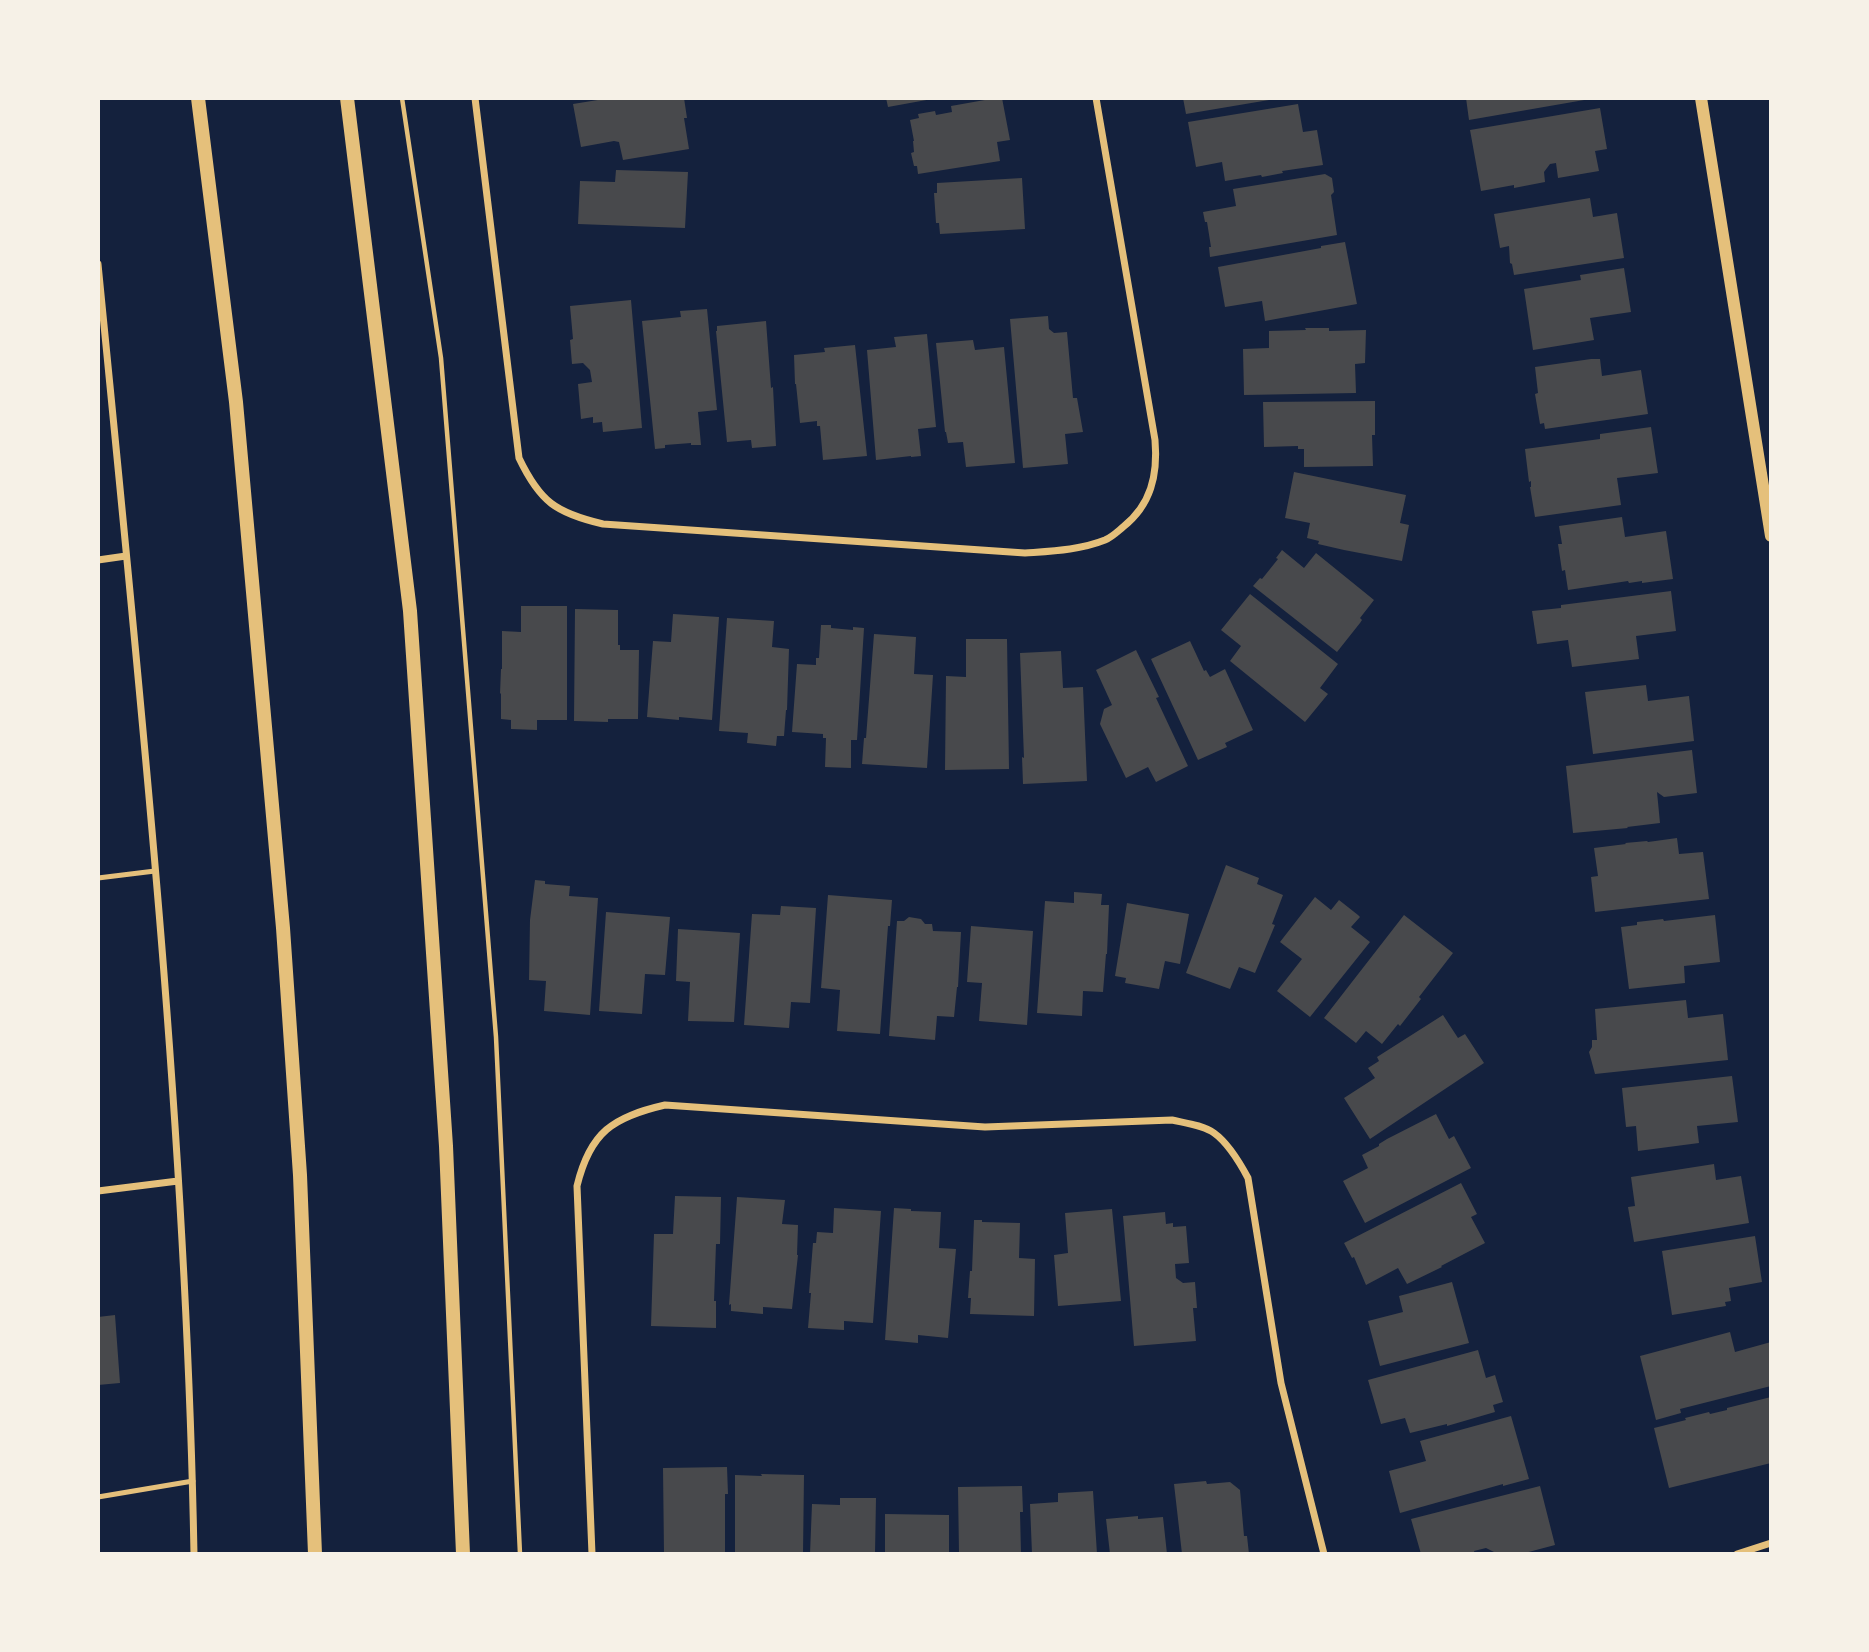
<!DOCTYPE html>
<html>
<head>
<meta charset="utf-8">
<style>
	body { margin:0 }
	#map { position:relative; width:1869px; height:1652px; overflow:hidden; background:#14213d; font-family:Mulish,sans-serif }
	canvas { display:block }
	.frame { position:absolute; inset:0; border:100px solid #f6f1e7; pointer-events:none }
</style>
</head>
<body>
<div id="map">
<canvas width="1869" height="1652"></canvas>
<div class="frame"></div>
</div>
<script>
const ctx = document.querySelector('canvas').getContext('2d');
ctx.lineJoin = 'round';
function fillPath(path, color) {
  ctx.fillStyle = color;
  ctx.fill(path, 'evenodd');
}
function strokePath(path, color, width, dash) {
  ctx.strokeStyle = color;
  ctx.lineWidth = width;
  ctx.lineCap = dash ? 'butt' : 'round';
  ctx.setLineDash(dash || []);
  ctx.stroke(path);
}
fillPath(new Path2D(`
	M610 98H684L687 118H684L689 149 623 160 619 142 614 141 581 147 573 104Z
	M886 98H931L932 99 888 107Z
	M996 98H1002L1010 140 997 142 1000 161 918 174 917 166H914L911 153 914 152 913 141H914L910 120 919 118 918 114 935 111 936 115 952 112 951 106Z
	M1183 98H1275V99L1186 114Z
	M1466 98H1589L1590 99 1469 120Z
	M1298 104 1303 132 1317 130 1323 165 1282 171 1283 173 1262 177 1261 175 1225 181 1222 162 1196 167 1188 122Z
	M1600 108 1607 149 1595 151 1599 171 1558 178 1556 163 1550 164 1544 172 1545 182 1514 188V185L1481 191 1470 130Z
	M616 170 688 172 685 228 578 224 580 181 615 182Z
	M1325 174 1332 178 1334 192 1331 195 1337 235 1210 257 1209 247H1211L1207 222H1205L1203 212 1236 206 1233 189Z
	M1022 178 1025 229 940 234 939 223H936L934 193H937V183Z
	M1590 198 1593 217 1617 213 1624 258 1514 275 1512 264 1510 263 1509 246 1500 248 1494 214Z
	M1345 242 1357 304 1265 321 1262 301 1225 307 1218 267 1321 248V246Z
	M1624 268 1631 312 1590 318 1594 340 1533 350 1524 289 1581 280 1580 275Z
	M631 300 642 428 603 432 602 422 593 423V417L581 419 578 384 592 382 590 370 583 363 572 364 570 340 573 339 570 306Z
	M707 309 717 410 698 412 701 445H691V443L665 445V448L655 449 642 321 681 317 680 311Z
	M1048 316 1049 329 1054 333 1067 332 1073 398H1077L1083 432 1065 434 1068 464 1023 468 1010 319Z
	M766 321 771 388 773 387 776 446 752 448 751 440 727 442 716 331H717V326Z
	M1305 328H1329V331L1366 330 1365 363 1355 364 1356 393 1244 395 1243 349 1269 348V331L1306 330Z
	M927 334 936 427 918 429 921 456 911 457V456L876 460 867 350 896 347 894 337Z
	M973 340 975 350 1004 347 1015 463 966 467 963 442 948 443 946 432H945L936 343Z
	M855 345 867 456 823 460 820 426H817V421L800 423 796 384H795L794 355 825 352 824 348Z
	M1591 359H1600L1602 376 1641 370 1648 414 1545 429 1544 423 1540 424 1535 394 1538 393 1535 367Z
	M1375 401V435H1372L1373 466 1304 467V449H1298V446L1264 447 1263 402Z
	M1651 427 1658 473 1617 478 1621 505 1535 517 1530 487H1531V481L1529 482 1525 449 1600 439V434Z
	M1294 472 1406 495 1400 523 1409 525 1402 561 1344 550 1318 544 1319 541 1307 538 1310 523 1285 518Z
	M1622 517 1625 537 1666 531 1673 579 1642 583V581L1629 583 1628 581 1568 590 1565 570 1562 571 1558 544H1562L1559 526Z
	M1282 550 1304 568 1316 553 1374 600 1360 618 1362 620 1360 623 1337 652 1253 586 1260 578 1262 579 1278 559 1276 558Z
	M1671 591 1676 631 1636 636 1639 659 1572 667 1568 640 1537 644 1532 611 1561 608V605Z
	M1250 594 1338 664 1320 688 1328 694 1305 722 1230 661 1241 646 1221 630Z
	M521 606H567V720H537V730L511 729V720L501 719V693L500 694 501 669H502V631L521 632Z
	M575 609 618 610V645H620V650H639L638 719H608V722L574 721Z
	M673 614 719 617 712 720 679 717V720L647 717 653 641 671 642Z
	M727 618 774 621 772 647 789 649 787 710H786L784 736H777L776 746 747 743 748 733 719 731Z
	M821 625H831V628L853 630V627L864 628 857 740H851V768L825 767 826 738H823V734L792 732 797 664 816 665V658H819Z
	M874 634 916 637 914 674 933 675 927 768 862 764 864 738H866Z
	M966 639H1007L1009 769 945 770 946 676 966 677Z
	M1190 641 1204 671 1206 670 1210 677 1225 669 1253 730 1225 743 1227 747 1198 760 1151 659Z
	M1136 650 1159 697 1156 698 1188 766 1156 782 1148 767 1126 778 1100 724 1104 709 1112 705 1096 670Z
	M1061 651 1063 688 1083 687 1087 781 1023 784 1022 757 1024 758 1020 653Z
	M1646 685 1648 701 1689 696 1694 741 1593 754 1585 692Z
	M1692 750 1697 793 1664 797 1657 792 1660 823 1627 827 1628 828 1573 833 1566 766Z
	M1677 838 1679 854 1703 852 1709 899 1595 912 1591 877 1598 876 1594 848 1626 844 1625 843 1647 841 1648 842Z
	M1226 865 1259 878 1257 884 1283 895 1272 924 1275 925 1255 973 1239 967 1230 989 1186 973Z
	M535 880 545 881V884L570 886 569 896 598 898 590 1015 544 1011 546 981 529 980 530 920Z
	M1074 892 1102 894 1101 905H1109L1107 954H1106L1103 992 1083 991 1082 1016 1037 1013 1045 901 1074 903Z
	M828 895 892 900 890 926H888L880 1034 837 1031 840 990 821 988Z
	M1315 897 1331 910 1339 900 1358 915 1360 917 1351 927 1370 942 1310 1017 1277 991 1302 959 1280 942Z
	M1127 903 1189 914 1180 964 1165 961 1159 989 1125 983 1126 978 1115 976Z
	M781 906 816 908 810 1003 791 1002 789 1028 744 1025 752 914 780 915Z
	M606 912 670 917 665 975 645 974 642 1014 599 1011Z
	M1404 915 1453 953 1419 997 1421 999 1400 1026 1398 1024 1382 1044 1366 1031 1356 1043 1324 1018Z
	M1715 915 1720 962 1684 966 1685 983 1629 989 1621 927 1637 925V922L1663 919 1664 921Z
	M909 917 921 919 925 924H932L933 931 961 932 958 987H957L954 1017 937 1016 935 1040 889 1036 897 921H904Z
	M971 926 1033 931 1027 1025 979 1021 982 983 967 982Z
	M678 929 740 933 734 1022 688 1021 690 982 676 981Z
	M1686 1000 1688 1018 1723 1014 1728 1060 1595 1074 1589 1052 1592 1047V1040H1597L1595 1009Z
	M1443 1015 1458 1038 1465 1034 1484 1063 1370 1139 1344 1098 1375 1078 1368 1068 1379 1061 1377 1057Z
	M1732 1076 1738 1122 1697 1126 1699 1143 1638 1151 1636 1126 1626 1127 1622 1088Z
	M1436 1114 1449 1139 1454 1136 1471 1168 1365 1223 1343 1181 1368 1168 1362 1155 1379 1146V1144L1387 1139Z
	M1714 1164 1716 1180 1741 1176 1749 1223 1634 1242 1628 1207 1635 1206 1631 1177Z
	M1461 1183 1477 1214 1471 1217 1485 1243 1441 1266 1442 1267 1407 1284 1398 1268 1366 1285 1354 1257 1352 1258 1344 1243Z
	M675 1196 721 1197 720 1244H716L714 1301H716V1328L651 1326 654 1234H673Z
	M737 1197 785 1200 782 1224 798 1225 797 1255H798L792 1309 763 1307V1314L731 1311V1304L729 1305Z
	M834 1208 881 1211 873 1323 844 1321V1330L808 1328 811 1293H809L813 1243H816L817 1232 833 1233Z
	M894 1208 911 1209V1211L941 1212 939 1248 956 1249 948 1338 918 1335V1343L885 1340Z
	M1112 1209 1121 1301 1058 1306 1054 1255 1068 1253 1065 1213Z
	M1165 1212 1166 1224 1173 1223V1227L1186 1226 1189 1263 1175 1264 1176 1278 1183 1283 1195 1282 1197 1308H1193L1196 1341 1134 1346 1123 1216Z
	M974 1220H982V1222L1020 1223 1019 1258 1035 1259 1034 1316 970 1314 971 1298H968L970 1271H972Z
	M1755 1236 1762 1282 1729 1288 1731 1301 1725 1302 1726 1306 1672 1315 1662 1251Z
	M1452 1282 1469 1343 1380 1366 1368 1321 1403 1312 1399 1296Z
	M115 1315 120 1383 98 1385V1317Z
	M1730 1332 1735 1352 1771 1342V1386L1680 1409 1681 1413 1656 1420 1640 1356Z
	M1478 1350 1486 1378 1495 1375 1503 1402 1493 1405 1495 1412 1447 1426V1424L1410 1433 1405 1418 1381 1424 1368 1380Z
	M1771 1397V1463L1669 1488 1654 1428 1686 1420 1685 1418 1709 1412 1710 1414 1727 1410V1408Z
	M1511 1416 1529 1479 1503 1486V1484L1400 1513 1389 1471 1426 1461 1420 1441Z
	M727 1467 728 1494H725V1554H664L663 1468Z
	M761 1474 804 1475 803 1554H735V1475L762 1476Z
	M1206 1481 1207 1484 1230 1482 1240 1490 1244 1536H1247L1249 1554H1182L1174 1484Z
	M1022 1486 1023 1512H1020L1021 1554H959L958 1487Z
	M1540 1486 1555 1545 1521 1554H1495L1494 1552 1486 1548 1474 1551 1475 1554H1421L1411 1519Z
	M1093 1491 1097 1554H1032L1030 1504 1058 1502V1493Z
	M840 1498H876L875 1554H810L812 1504 840 1505Z
	M885 1514 949 1515V1554H885Z
	M1138 1516V1519L1163 1517 1167 1554H1110L1106 1519Z`), '#48494c');
strokePath(new Path2D(`
	M402 98 441 358 496 1037 520 1554`), '#e5c07b', 4.5);
strokePath(new Path2D(`
	M98 878 155 871
	M98 1497 193 1481`), '#e5c07b', 5);
strokePath(new Path2D(`
	M475 98 519 458C540 502 556 513 603 524L1025 553C1052 551 1080 550 1105 540 1112 537 1117 532 1123 527 1151 505 1158 475 1155 440L1096 98
	M98 264C140 693 186 1123 194 1554
	M98 560 126 556
	M98 1191 178 1181
	M592 1554 577 1186C590 1132 613 1117 665 1105L985 1127 1172 1120C1185 1123 1203 1125 1214 1133 1228 1143 1240 1163 1248 1178L1281 1383 1324 1554
	M1737 1554 1771 1543`), '#e5c07b', 7);
strokePath(new Path2D(`
	M1701 98 1771 536`), '#e5c07b', 12);
strokePath(new Path2D(`
	M198 98 236 402 283 928 300 1175 315 1554
	M347 98 410 611 446 1146 463 1554`), '#e5c07b', 14);
</script>
</body>
</html>
